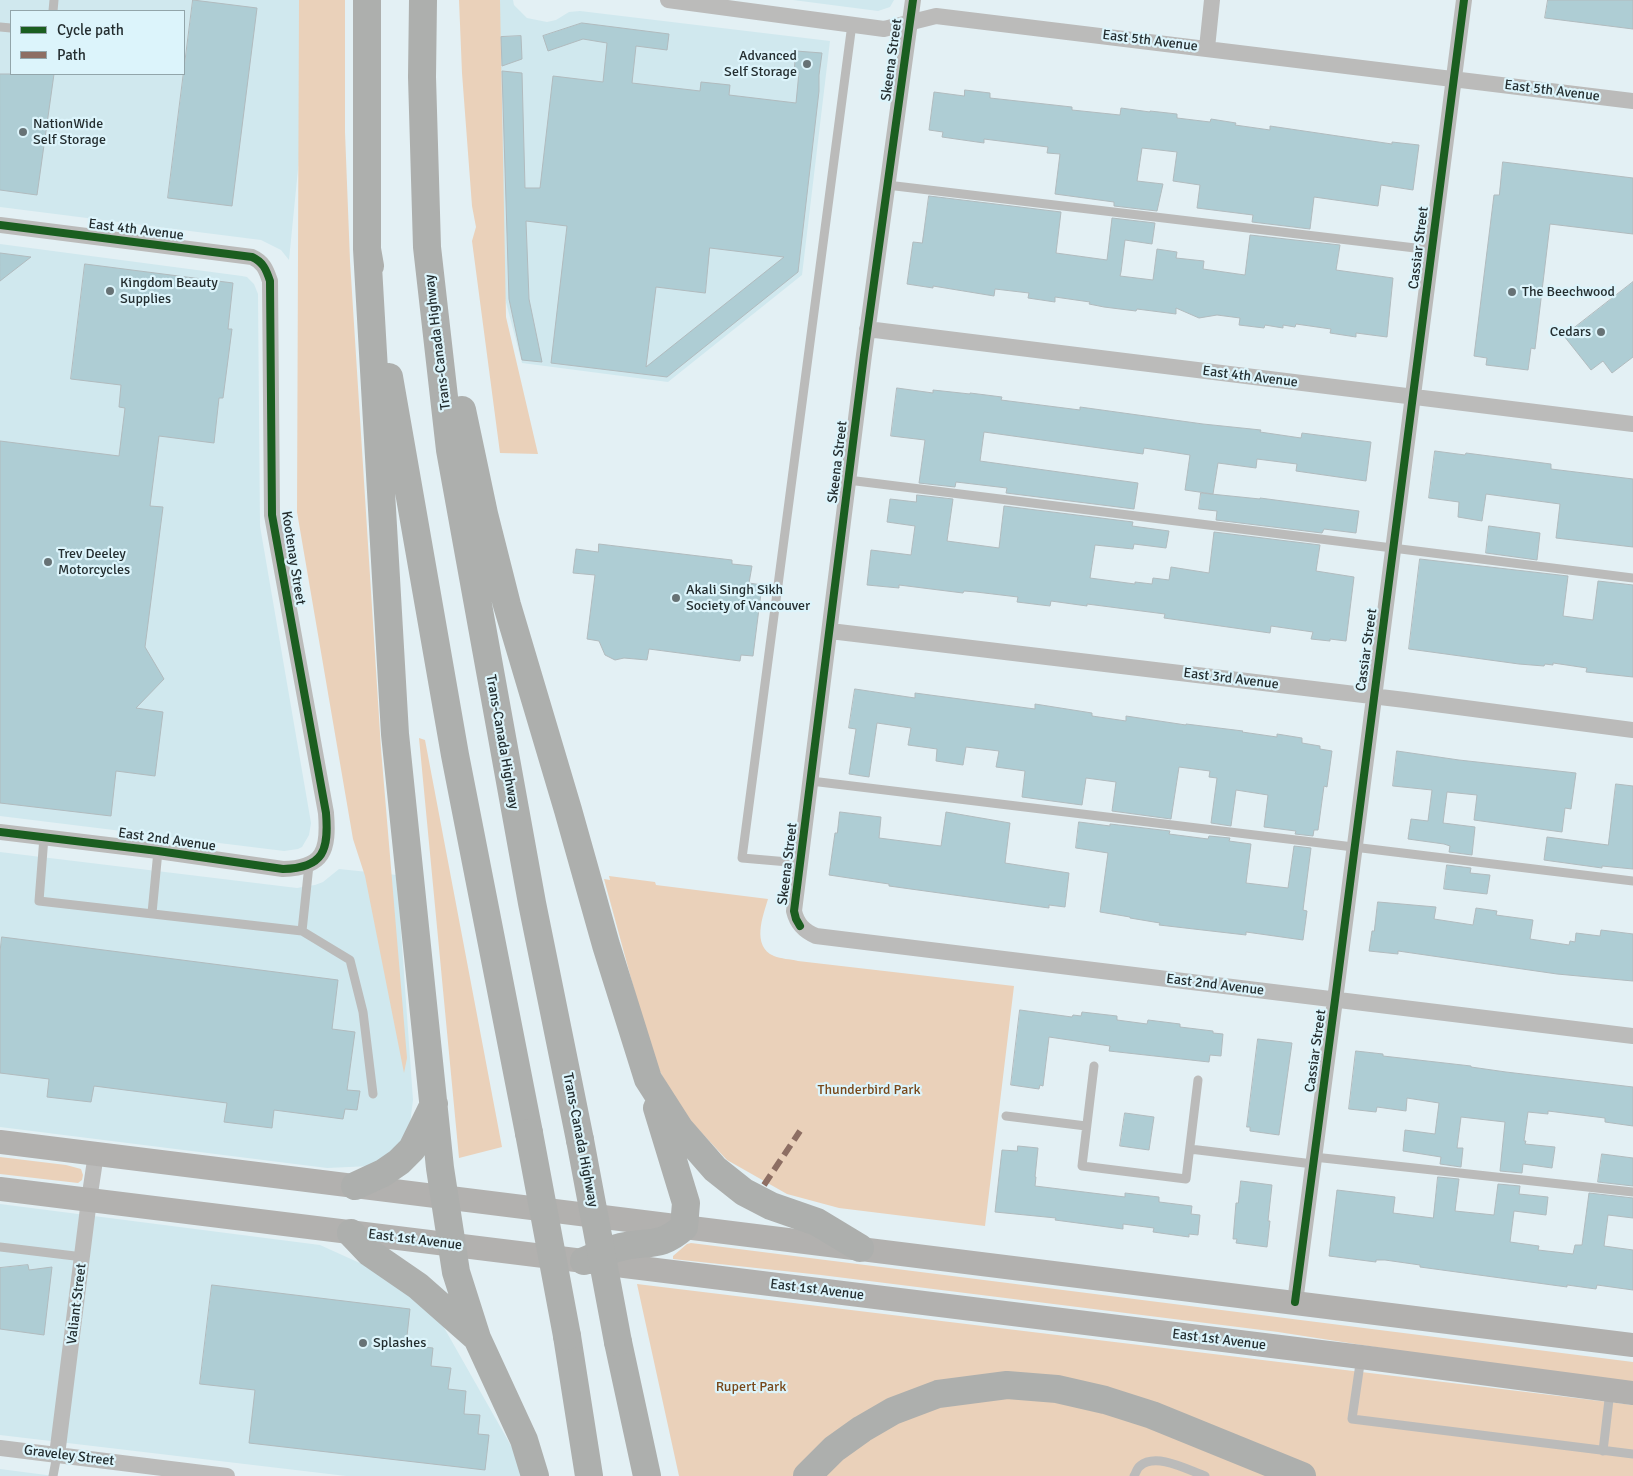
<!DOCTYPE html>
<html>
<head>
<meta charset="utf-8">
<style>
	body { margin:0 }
	#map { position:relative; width:1633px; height:1476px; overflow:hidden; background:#e3f0f4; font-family:Signika,sans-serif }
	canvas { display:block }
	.legend { position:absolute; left:10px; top:10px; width:175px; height:65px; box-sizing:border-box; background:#dcf4fb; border:1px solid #92a5aa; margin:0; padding:6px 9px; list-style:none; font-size:15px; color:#242e30 }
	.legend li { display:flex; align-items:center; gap:10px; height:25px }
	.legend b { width:25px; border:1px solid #92a5aa }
</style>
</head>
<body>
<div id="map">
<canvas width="1633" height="1476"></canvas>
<ul class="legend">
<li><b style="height:6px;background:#1b5e20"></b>Cycle path</li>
<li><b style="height:6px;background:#8d6e63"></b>Path</li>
</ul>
</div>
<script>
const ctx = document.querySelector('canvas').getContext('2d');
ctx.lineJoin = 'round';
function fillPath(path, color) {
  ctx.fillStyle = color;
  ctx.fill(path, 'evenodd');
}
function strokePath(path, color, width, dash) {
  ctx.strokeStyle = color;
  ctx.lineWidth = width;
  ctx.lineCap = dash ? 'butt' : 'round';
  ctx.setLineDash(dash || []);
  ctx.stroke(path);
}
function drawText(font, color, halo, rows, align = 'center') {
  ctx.font = font + ' Signika,sans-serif';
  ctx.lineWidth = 4.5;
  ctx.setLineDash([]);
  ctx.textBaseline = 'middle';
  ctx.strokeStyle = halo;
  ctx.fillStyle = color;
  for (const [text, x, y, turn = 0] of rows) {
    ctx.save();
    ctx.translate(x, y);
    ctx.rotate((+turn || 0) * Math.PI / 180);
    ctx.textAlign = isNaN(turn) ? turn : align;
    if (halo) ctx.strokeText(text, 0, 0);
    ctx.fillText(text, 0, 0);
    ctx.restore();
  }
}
fillPath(new Path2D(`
	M0 0H309L302 129 289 260 281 250 261 240 0 207ZM11 11H184V74H11Z
	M479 0H513L514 5 527 18 547 22 556 20 569 12 580 11 830 41 802 275 668 382 522 363 497 268Z
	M793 0H894L890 7 878 11Z
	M0 244 242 276 247 277 254 284 258 294 260 526 311 823 309 835 302 847 298 849 284 851 0 816Z
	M0 852 297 888 315 885 323 882 339 869 397 875 413 1100 410 1124 401 1144 371 1166 327 1168 0 1127Z
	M0 1204 320 1245 393 1278 438 1317 518 1458 521 1476H346L0 1435Z
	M0 1469 54 1476H0Z`), '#d0e8ee');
fillPath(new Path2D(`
	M299 0H345V132L350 261 381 749 407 1058 404 1073 365 876 353 839 297 512Z
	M459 0H500L506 317 538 454 500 453 472 241 476 227 472 206 462 73Z
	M419 738 425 740 502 1147 459 1158Z
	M609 876 655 882 656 885 768 899C763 916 751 946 774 956 781 959 790 959 798 961L1014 986 985 1226 839 1208 787 1194 727 1160 682 1112 658 1068 644 1026 604 879 610 880Z
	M0 1157 66 1165 81 1169 83 1175 82 1180 78 1183 0 1174Z
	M691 1243 1633 1362V1384L1452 1359 1278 1332 821 1275 673 1259V1256L687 1244Z
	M637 1284 1633 1405V1476H679Z`), '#ead1ba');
const building = new Path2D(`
	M193 0 257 8 232 206 168 198Z
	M1548 0H1633V29L1545 18Z
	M582 23 669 34 667 50 636 46 632 83 700 91 701 82 730 85 729 95 796 103 799 72H794L796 51 822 53 819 75V91L798 272 667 377 551 363 567 226 526 221 529 299 542 362 522 360 509 299 502 71 522 73 525 188H540L553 76 603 82 607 43 583 39 548 51 543 36ZM710 248 784 257 646 367 656 287 705 293Z
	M521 36 522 59 502 66 501 37Z
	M0 74H54L37 195 0 190Z
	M965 90 990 93V98L1072 107V110L1120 115 1121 108 1150 112V111L1177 114V118L1210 122 1211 119 1236 123 1235 125 1270 130V126L1392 144V142L1419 145 1413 190 1381 185 1378 206 1314 197 1310 229 1252 222 1253 215 1197 208 1200 185 1173 181 1177 152 1142 148 1137 181 1163 184 1157 211 1114 206V202L1055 194 1060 154 1047 153 1048 147 984 139V143L942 137 943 132 929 130 934 92 964 96Z
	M1503 162 1633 178V234L1550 224 1535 349 1531 348 1528 370 1486 365 1487 358 1474 356 1494 195H1499Z
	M929 196 1061 212 1056 253 1107 260 1112 218 1155 223 1152 244 1125 240 1121 272 1120 276 1153 280 1157 249 1177 252 1176 258 1204 261 1203 269 1245 275 1250 235 1340 245 1336 270 1393 278 1387 337 1356 333V337L1330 333 1331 329 1296 324 1295 327 1283 325V328L1265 325 1264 328 1239 325 1240 318 1217 315 1199 318 1176 308V314L1137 309 1136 311 1104 307 1089 304 1090 302 1055 297V302L1028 298 1029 293 995 289 994 296 933 286V288L907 284 913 242 922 243Z
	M0 253 31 257 0 281Z
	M85 264 233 283 228 329H232L223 398H219L214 443 159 436 150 506 163 507 145 647 164 679 136 708 163 712 155 776 116 771 111 816 0 803V441L119 456 125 408 119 407 121 385 71 379Z
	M1633 282V357L1612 373 1603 361 1591 370 1564 336Z
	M897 388 933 393V390L970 394V393L1002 397 1001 400 1080 410V407L1203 424 1261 430 1260 432 1301 438 1302 433 1371 442 1366 481 1296 471 1297 464 1257 459 1256 468 1218 463 1213 494 1185 490 1190 455 1144 448 1143 454 984 432 980 461 1138 483 1134 509 1006 493 1007 488 956 482 955 487 919 483 925 440 891 436Z
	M1435 451 1465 455 1466 453 1551 464V469L1633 479V547L1556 538 1560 504 1486 494 1482 521 1458 517 1459 502 1429 498Z
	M1201 493 1260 499V498L1359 511 1356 533 1324 529 1322 533 1216 520 1217 511 1199 509Z
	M917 495 953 499 947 541 999 548 1004 506 1133 522 1132 526 1169 531 1166 548 1134 544 1133 549 1095 545 1090 578 1135 584V582L1152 584 1153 578 1169 580 1171 567 1209 573 1214 532 1320 545 1316 571 1354 577 1346 641 1330 639V641L1311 639 1313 632 1271 626 1270 633 1164 618 1165 614 1087 604V606L1051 601 1050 606 1017 602 1018 597 976 592 964 591 963 593 899 585V588L867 585 871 550 911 555 915 526 887 522 890 499 916 502Z
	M1489 526 1540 533 1537 560 1486 553Z
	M599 544 732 560V564L752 566 749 583 762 585 753 656 741 655 740 661 649 649 647 660 624 658 615 660 605 655 599 641 587 639 595 575 573 573 576 549 598 552Z
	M1420 559 1568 576 1563 616 1593 620 1598 581 1633 585V677L1586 672 1587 668 1553 663V665L1545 664 1544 666 1519 664 1409 649Z
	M855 689 915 698V693L1035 709V704L1092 713V716L1126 721V716L1186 725V724L1243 731 1242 732 1277 737V734L1302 738V743L1320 746V749L1332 751 1327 787 1324 786 1318 830H1314L1313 836 1295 834 1296 831 1264 827 1268 795 1236 790 1231 826 1211 823 1217 778 1209 777 1210 771 1179 767 1171 819 1112 811 1116 782 1086 778 1082 805 1022 797 1025 771 996 767 999 751 966 747 963 765 936 761 937 749 908 745 911 728 877 723 869 777 849 774 856 729 849 728Z
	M1397 751 1459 760 1576 773 1571 809 1565 808 1562 832 1474 820 1477 795 1447 792 1443 823 1475 827 1472 855 1449 852 1450 846 1444 844 1408 839 1411 819 1428 821 1432 790 1393 786Z
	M1616 784 1633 786V869L1602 866V868L1544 860 1547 837 1608 845Z
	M840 812 881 817 879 838 941 846 946 812 1010 823 1005 863 1069 873 1065 907 1049 905V908L983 899 889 886V884L829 875 835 833H837Z
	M1079 822 1110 826V824L1170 831 1169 834 1208 839 1209 836 1230 838 1229 841 1251 844 1246 883 1288 888 1294 846 1311 848 1303 910 1307 911 1303 940 1246 932V935L1159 925 1160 923 1130 918V917L1100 912 1108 853 1076 848Z
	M1447 865 1471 868 1470 873 1490 875 1487 894 1444 889Z
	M1378 902 1436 907 1434 919 1473 925 1476 908 1497 911 1496 915 1533 920 1530 939 1569 945 1570 941 1575 942 1576 933 1600 936 1601 930 1633 934V981L1557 974 1398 951V954L1369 951 1372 931H1374Z
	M2 937 338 980 332 1029 355 1032 347 1090 360 1091 357 1110 345 1109 343 1119 274 1110 272 1128 224 1122 227 1103 94 1086 91 1102 47 1097 49 1079 0 1073V952Z
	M1020 1010 1072 1017 1073 1015 1081 1016 1082 1012 1117 1016V1020L1147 1024 1148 1020 1180 1024V1027L1213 1031V1033L1223 1034 1221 1056 1210 1055 1209 1062 1109 1051 1110 1046 1049 1037 1043 1086 1040 1085 1039 1089 1011 1085Z
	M1258 1039 1292 1043 1279 1135 1250 1131V1127H1247Z
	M1356 1051 1383 1054V1056L1471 1066V1067L1506 1072 1633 1087V1126L1605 1122V1118L1548 1111V1114L1528 1112 1524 1141H1526L1525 1144 1555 1147 1552 1168 1523 1164 1522 1173 1500 1171 1505 1122 1461 1117 1457 1148H1463L1461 1167 1440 1164 1441 1157 1403 1151 1405 1130 1435 1134 1439 1103 1407 1098 1406 1111 1377 1107 1376 1112 1349 1109Z
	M1125 1113 1154 1117 1149 1150 1120 1146Z
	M1018 1146 1038 1148 1035 1177H1036L1035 1186 1125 1197V1193L1159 1197V1202L1192 1206 1191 1214 1200 1215 1198 1235 1189 1234V1237L1153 1232 1154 1228 1123 1224V1229L1055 1220 1056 1218 995 1212 1002 1150 1017 1151Z
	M1602 1154 1633 1158V1186L1598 1182Z
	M1438 1177 1459 1179 1455 1211 1494 1215 1498 1184 1520 1186 1519 1194 1548 1197 1546 1215 1514 1211 1510 1242 1539 1246 1538 1250 1573 1254 1575 1245H1582L1589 1193 1633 1198V1218L1608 1215 1604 1246 1633 1250V1290L1597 1285 1596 1289 1567 1285V1287L1420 1267V1265L1385 1260H1376V1262L1329 1256 1337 1190 1395 1197 1393 1213 1433 1218Z
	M1241 1181 1272 1185 1268 1221H1270L1267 1247 1236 1243 1237 1239H1233L1236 1203H1238Z
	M28 1265 29 1270 52 1267 44 1335 0 1329V1268Z
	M212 1285 410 1309 406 1345 433 1348 431 1366 451 1368 448 1389 466 1391 464 1414 480 1415 478 1434 489 1435 485 1470 249 1443 255 1390 200 1384Z`);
fillPath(building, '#aecdd4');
strokePath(building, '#b1bbbe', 1);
strokePath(new Path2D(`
	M53 11 54 0
	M0 27 11 28
	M887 185 1432 250
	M848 480 1633 578
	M811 781 1633 881
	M44 837 39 901 302 931 309 865
	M800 863 742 858 852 24
	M152 913 158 851
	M302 931 350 960 363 1012 373 1094
	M1094 1066 1082 1166 1186 1179 1198 1080
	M1006 1116 1086 1126
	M1190 1149 1313 1164
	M1314 1157 1633 1192
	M0 1247 83 1257
	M1361 1357 1352 1419 1633 1454
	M1603 1451 1610 1391
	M53 1476 57 1455
	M1134 1476C1136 1473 1137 1468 1140 1466 1156 1452 1188 1470 1205 1476`), '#bbbbba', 9);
strokePath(new Path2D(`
	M668 0 884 29 936 16 1633 101
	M913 0 864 355 794 911C797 924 804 931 816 936L1633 1036
	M1207 48 1212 0
	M0 225 252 257C263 262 266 269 270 281L272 515 326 813C329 850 324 868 283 869L158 851 0 832
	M867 329 1633 424
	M830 631 1405 700 1633 730
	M1295 1302 1335 1000 1464 0
	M0 1448 227 1476
	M57 1455 89 1200 96 1154`), '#bbbbba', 16);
strokePath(new Path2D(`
	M0 1142 1633 1345
	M0 1189 1361 1357 1633 1393`), '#b2b1af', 24);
strokePath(new Path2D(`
	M367 0V249L370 266
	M423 0 422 77 427 247 450 450 532 903 580 1140
	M367 249 395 734 440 1168 456 1272 477 1338 524 1440 535 1476
	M389 377 455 755 529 1133
	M462 410 484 514 507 605 568 810 606 945 648 1079 680 1129 715 1169 744 1192 771 1206 817 1222 860 1248
	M355 1186 383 1173 399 1162 412 1149 434 1104
	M351 1233 370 1253 418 1286 477 1338
	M584 1261C596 1256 608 1250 621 1247 649 1240 659 1249 684 1227L686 1203 657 1108
	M567 1336 589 1476
	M618 1342 647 1476
	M807 1476 834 1449 862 1429 893 1411 938 1394 1007 1385 1057 1389 1105 1400 1152 1415 1302 1476`), '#adafad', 28);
strokePath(new Path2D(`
	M529 1133 567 1336
	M580 1140 618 1342`), '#adafad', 28);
strokePath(new Path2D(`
	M764 1185 800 1131`), '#8d6e63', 6, [12, 6]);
strokePath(new Path2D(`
	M0 225 252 257C263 262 266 269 270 281L272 515 326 813C329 850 324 868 283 869L158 851 0 832
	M800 926 796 919 794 911 864 355 913 0
	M1295 1302 1335 1000 1464 0`), '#1b5e20', 8);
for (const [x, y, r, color] of [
	[807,64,5,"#677275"],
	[23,132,5,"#677275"],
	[110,291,5,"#677275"],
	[1512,292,5,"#677275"],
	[1601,332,5,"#677275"],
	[48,562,5,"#677275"],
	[676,598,5,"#677275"],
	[363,1343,5,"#677275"]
]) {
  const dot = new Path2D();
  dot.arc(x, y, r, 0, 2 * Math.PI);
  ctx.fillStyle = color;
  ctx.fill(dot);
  strokePath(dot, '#dcf4fb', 2);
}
drawText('14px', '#242e30', '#dcf4fb', [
	["East 5th Avenue",1150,41,7],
	["Skeena Street",892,60,-82],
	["East 5th Avenue",1552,91,7],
	["East 4th Avenue",136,230,7],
	["Cassiar Street",1419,248,-83],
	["Trans-Canada Highway",438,342,-97],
	["East 4th Avenue",1250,377,7],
	["Skeena Street",838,462,-83],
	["Kootenay Street",293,558,81],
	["Cassiar Street",1367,650,-82],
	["East 3rd Avenue",1231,679,7],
	["Trans-Canada Highway",502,742,80],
	["East 2nd Avenue",167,840,8],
	["Skeena Street",788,864,-83],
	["East 2nd Avenue",1215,985,7],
	["Cassiar Street",1316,1051,-82],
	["Trans-Canada Highway",580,1140,79],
	["East 1st Avenue",415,1240,7],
	["East 1st Avenue",817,1290,7],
	["Valiant Street",77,1304,-83],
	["East 1st Avenue",1219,1340,7],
	["Graveley Street",69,1456,7]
]);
drawText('14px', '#242e30', '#dcf4fb', [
	["Advanced",797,56,"right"],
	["Self Storage",797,72,"right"],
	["NationWide",33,124],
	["Self Storage",33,140],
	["Kingdom Beauty",120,283],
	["Supplies",120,299],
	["The Beechwood",1522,292],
	["Cedars",1591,332,"right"],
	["Trev Deeley",58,554],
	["Motorcycles",58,570],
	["Akali Singh Sikh",686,590],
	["Society of Vancouver",686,606],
	["Splashes",373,1343]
], 'left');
drawText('14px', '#78481a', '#dcf4fb', [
	["Thunderbird Park",869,1090],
	["Rupert Park",751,1387]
]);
</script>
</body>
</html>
